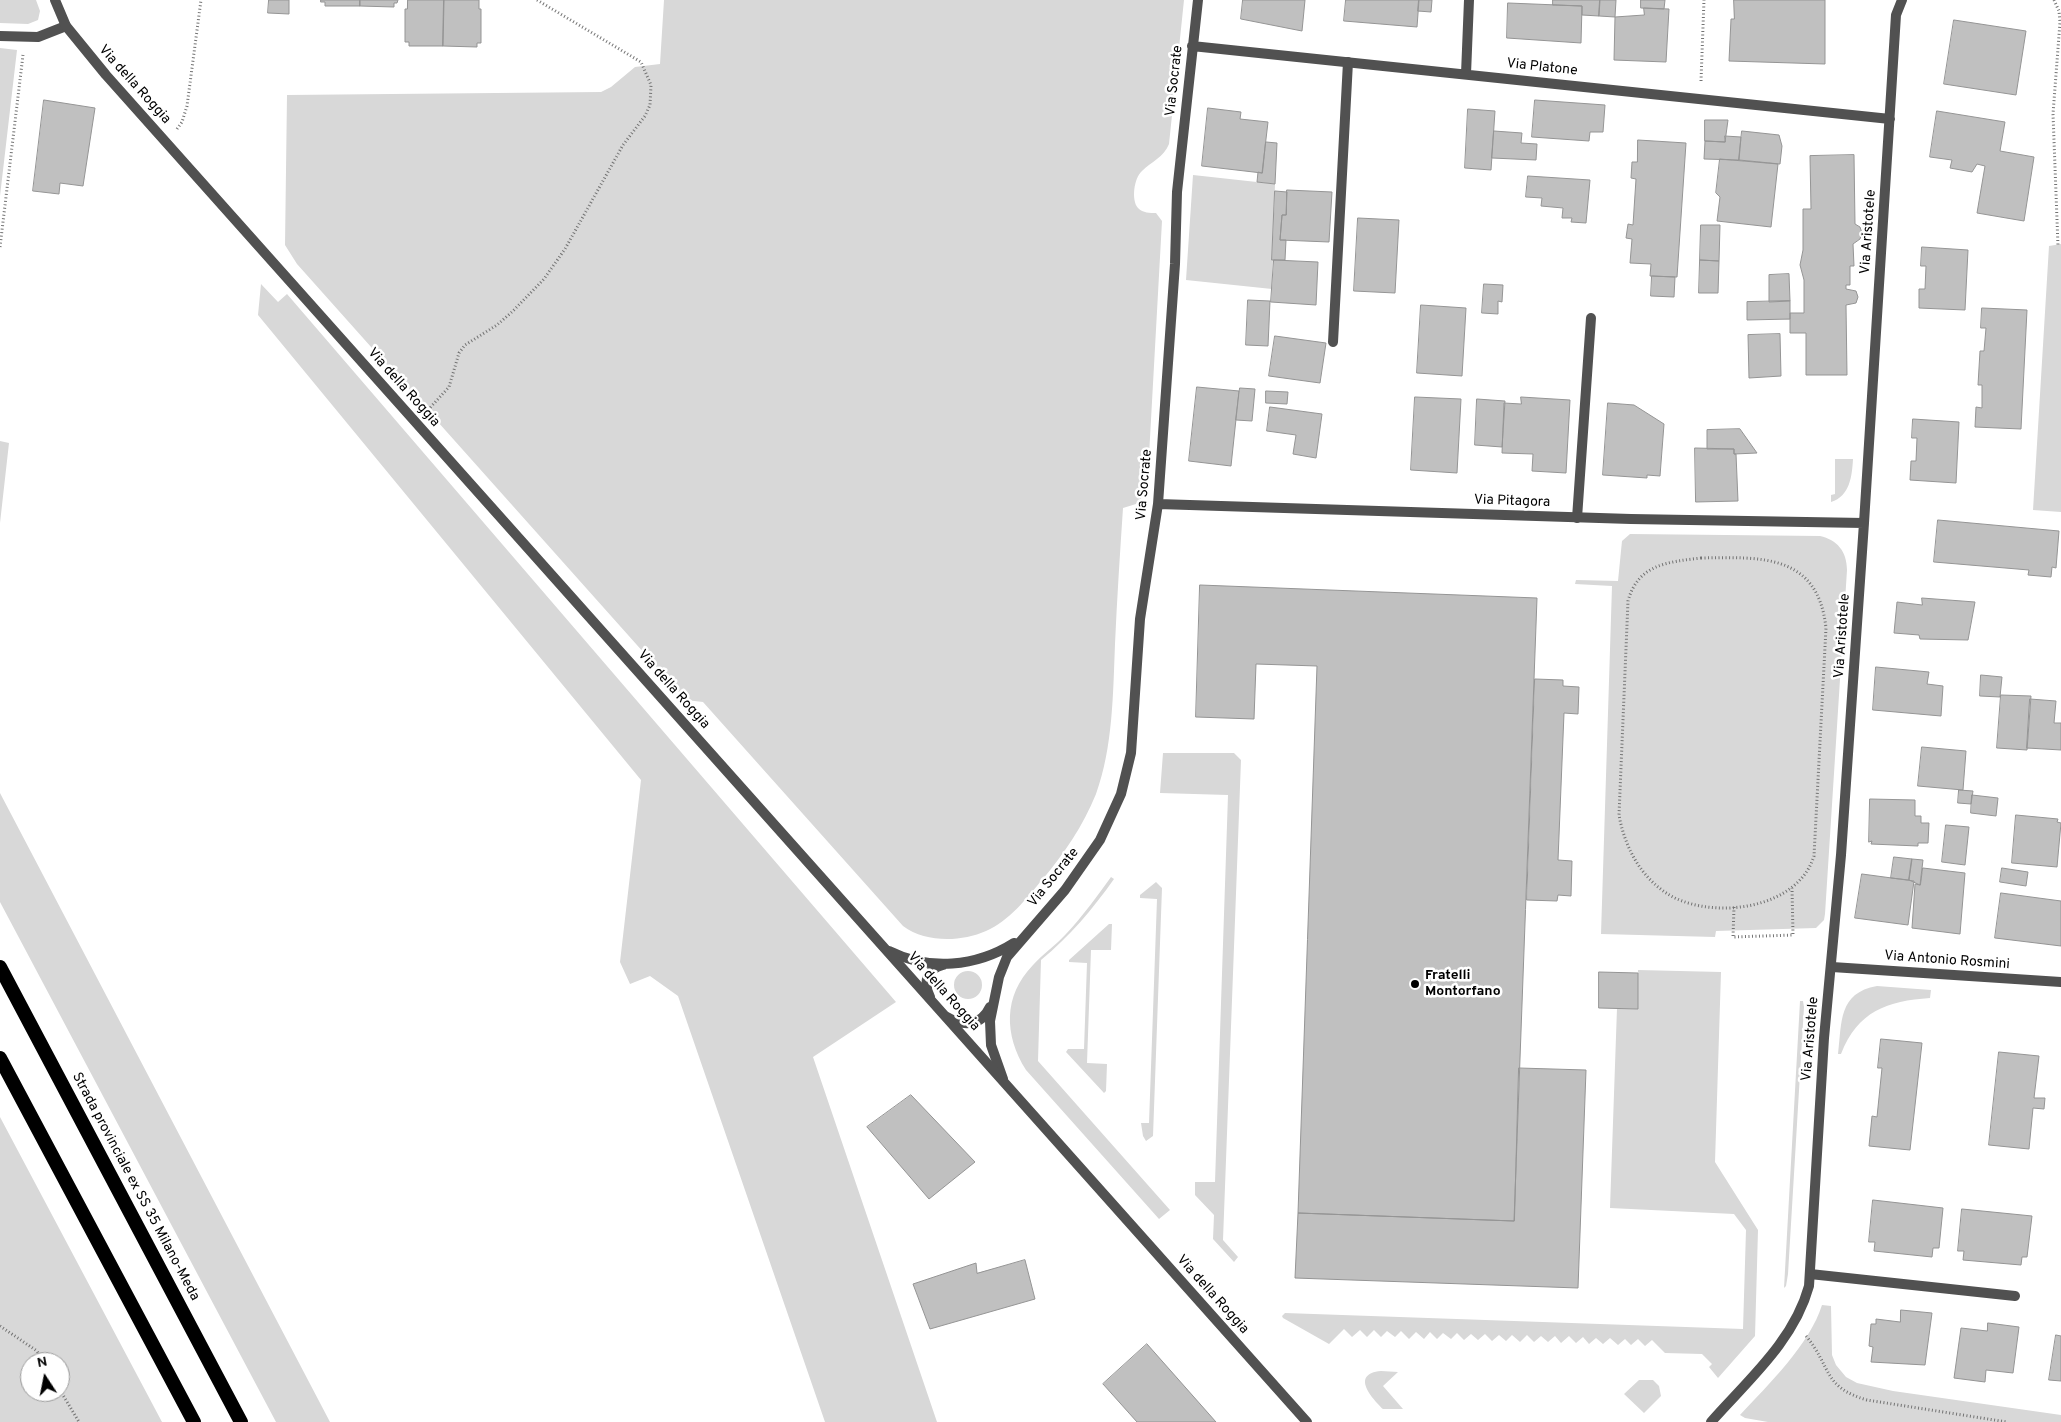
<!DOCTYPE html>
<html>
<head>
<meta charset="utf-8">
<style>
	body { margin:0 }
	#map { position:relative; width:2061px; height:1422px; overflow:hidden; background:#fff; font-family:Overpass,sans-serif }
	canvas { display:block }
	.north { position:absolute; left:20px; top:1352px; width:50px; height:50px; box-sizing:border-box; background:#fff; border:1px solid #999; border-radius:50%; rotate:349deg; font-size:14px; font-weight:700; line-height:20px; text-align:center; color:#000 }
	.north::after { content:''; display:block; margin:auto; width:18px; height:22px; background:#000; clip-path:polygon(50% 0,100% 100%,50% 72%,0 100%) }
</style>
</head>
<body>
<div id="map">
<canvas width="2061" height="1422"></canvas>
<div class="north">N</div>
</div>
<script>
const ctx = document.querySelector('canvas').getContext('2d');
ctx.lineJoin = 'round';
function fillPath(path, color) {
  ctx.fillStyle = color;
  ctx.fill(path, 'evenodd');
}
function strokePath(path, color, width, dash) {
  ctx.strokeStyle = color;
  ctx.lineWidth = width;
  ctx.lineCap = dash ? 'butt' : 'round';
  ctx.setLineDash(dash || []);
  ctx.stroke(path);
}
function drawText(font, color, halo, rows, align = 'center') {
  ctx.font = font + ' Overpass,sans-serif';
  ctx.lineWidth = 5;
  ctx.setLineDash([]);
  ctx.textBaseline = 'middle';
  ctx.strokeStyle = halo;
  ctx.fillStyle = color;
  for (const [text, x, y, turn = 0] of rows) {
    ctx.save();
    ctx.translate(x, y);
    ctx.rotate((+turn || 0) * Math.PI / 180);
    ctx.textAlign = isNaN(turn) ? turn : align;
    if (halo) ctx.strokeText(text, 0, 0);
    ctx.fillText(text, 0, 0);
    ctx.restore();
  }
}
fillPath(new Path2D(`
	M0 0H36L40 11 38 20 28 24 0 23Z
	M664 0H1184L1169 144C1164 157 1151 162 1142 171 1134 178 1131 200 1138 208 1143 213 1150 213 1156 213L1162 221 1147 492 1136 504 1123 508C1120 553 1117 598 1115 644 1113 694 1113 747 1096 794 1083 826 1064 854 1042 880 1026 899 1009 921 986 931 961 942 926 943 903 926L703 702 686 700 297 264 285 245 287 95 601 92 611 87 635 67 660 64Z
	M0 48 17 50 0 196Z
	M1193 175 1275 184 1272 289 1186 280Z
	M2061 244V512L2033 510 2049 246Z
	M261 284 278 302 287 294 896 1002 813 1057 937 1422H825L678 996 650 976 630 984 620 962 641 780 258 315Z
	M0 441 9 443 0 523Z
	M1835 459H1853C1852 476 1850 496 1831 502V495L1835 494Z
	M1630 534 1820 536C1837 540 1847 551 1847 570L1825 914 1824 920 1816 928 1716 931 1715 937 1601 934 1612 586 1575 584 1576 580 1618 581 1622 541Z
	M1163 753H1234L1241 760 1223 1240 1238 1257 1234 1262 1213 1239 1214 1215 1195 1195V1182H1215L1228 795 1160 793Z
	M0 793 330 1422H276L0 902Z
	M1111 877 1114 879C1092 910 1070 936 1041 960L1038 1061 1170 1210 1159 1219 1026 1070C1004 1035 1003 996 1033 965 1043 954 1056 945 1066 934 1083 916 1097 896 1111 877Z
	M1156 882 1162 888 1153 1136 1146 1141 1143 1136 1141 1123H1149L1157 899 1140 898V895Z
	M1109 924H1112L1111 950H1091L1087 1063 1107 1064 1106 1091 1104 1093 1066 1052 1068 1049H1084L1087 963 1069 962V960Z
	M1638 970 1721 972 1715 1162 1758 1230 1755 1336 1718 1378 1709 1367 1712 1364 1702 1354 1665 1353 1652 1340 1645 1346 1638 1339 1631 1345 1625 1339 1618 1345 1610 1338 1603 1344 1596 1338 1589 1344 1583 1337 1576 1343 1569 1336 1561 1343 1555 1336 1548 1342 1541 1336 1534 1342 1527 1335 1520 1342 1512 1335 1506 1341 1499 1335 1492 1341 1485 1334 1478 1340 1471 1334 1464 1340 1457 1333 1451 1339 1443 1333 1437 1339 1430 1332 1424 1339 1416 1332 1409 1339 1401 1331 1395 1337 1387 1331 1381 1337 1374 1330 1367 1337 1360 1330 1352 1337 1344 1329 1329 1344 1283 1318 1282 1316 1285 1313 1743 1329 1746 1230 1734 1214 1610 1208 1617 1008 1638 1009Z
	M954 985a14 14 0 1 1 28 0a14 14 0 1 1-28 0Z
	M1877 986 1931 990 1930 998C1887 1001 1858 1011 1841 1054H1838C1842 1022 1838 993 1877 986Z
	M1800 1001H1803L1804 1007 1788 1274 1786 1286 1784 1288Z
	M0 1117 162 1422H0ZM30 1362H60V1392H30Z
	M1822 1305 1831 1306 1832 1355 1836 1365 1846 1377 1857 1383 1893 1391 2061 1415V1422H1768L1745 1418 1740 1415C1768 1385 1810 1344 1822 1305Z
	M1381 1371 1398 1372 1383 1386 1403 1409H1383C1372 1398 1350 1374 1381 1371Z
	M1639 1380H1653L1659 1386 1661 1396 1644 1413 1624 1394Z`), '#d8d8d8');
const building = new Path2D(`
	M269 0H289V14L268 13Z
	M321 0H360V6H325V2H321Z
	M360 0H398L397 3H394V7L360 6Z
	M408 0H444L443 46H409V42H405V9H407Z
	M444 0H479V9H481V43H477V47L443 46Z
	M1243 0H1305L1302 31 1241 19Z
	M1346 0H1419L1417 27 1344 21Z
	M1419 0H1432L1431 12 1418 11Z
	M1553 0H1600L1599 16 1582 15V6L1553 5Z
	M1600 0H1616L1615 17 1599 16Z
	M1641 0H1665L1664 9 1641 8Z
	M1734 0H1825V64L1729 61 1731 19H1734Z
	M1508 3 1582 6 1581 43 1507 38Z
	M1644 8 1669 9 1666 62 1614 60 1615 17 1644 15Z
	M1954 20 2026 31 2016 95 1944 84Z
	M44 100 95 108 83 186 60 183 59 194 33 191Z
	M1535 100 1605 105 1603 132H1590L1589 141 1532 137Z
	M1208 108 1241 112 1240 119 1268 122 1262 173 1202 166Z
	M1468 109 1495 111 1491 170 1465 168Z
	M1937 111 2005 122 2000 151 2034 157 2024 221 1977 213 1985 166 1977 164 1972 172 1950 168 1952 160 1930 157Z
	M1705 120H1728L1725 142 1705 141Z
	M1494 131 1522 133 1521 143 1537 144 1536 160 1492 158Z
	M1742 131 1779 135 1782 146 1780 164 1739 160Z
	M1725 136 1741 137 1739 160 1704 159 1705 141 1725 142Z
	M1638 140 1686 143 1677 277 1650 276 1651 264 1630 263 1632 239 1626 238 1628 224 1633 225 1636 179 1631 178 1632 162H1637Z
	M1266 142 1277 143 1275 184 1257 182 1258 172 1262 173Z
	M1854 155 1855 224 1860 227 1862 233 1860 239 1853 244 1854 266H1850V285H1846V289L1856 291 1858 297 1856 303 1846 305 1847 375H1806V333H1790V313H1804V280L1800 265 1803 250V209H1811L1810 156Z
	M1720 159 1778 164 1771 227 1717 221 1720 197 1716 193Z
	M1528 176 1590 180 1586 223 1571 222 1572 218H1562L1563 208 1541 206 1542 198 1526 197Z
	M1287 190 1332 192 1329 242 1280 240 1282 215H1286Z
	M1275 191 1287 192 1286 215H1282L1280 240H1286L1285 260H1272Z
	M1358 218 1399 220 1395 293 1354 291Z
	M1701 225H1720L1719 261 1700 260Z
	M1922 247 1968 250 1965 310 1919 308V289H1925L1926 266H1921Z
	M1274 260 1318 262 1316 305 1271 302Z
	M1700 260 1719 261 1718 293H1699Z
	M1789 274 1790 301 1769 302V275Z
	M1652 276 1675 277 1674 297 1651 296Z
	M1484 284 1503 285 1502 302 1498 301V314L1482 313Z
	M1248 300 1270 301 1268 346 1246 345Z
	M1790 301V319L1747 320V302Z
	M1421 305 1466 308 1462 376 1417 373Z
	M1982 308 2027 310 2021 429 1975 427 1976 407 1982 408V385H1978L1980 351H1984L1986 328H1981Z
	M1780 334 1781 376 1749 378 1748 335Z
	M1275 336 1326 343 1320 383 1269 376Z
	M1197 387 1239 391 1231 466 1189 461Z
	M1240 388 1255 389 1252 421 1236 420Z
	M1266 391 1288 392 1287 404 1266 403Z
	M1415 397 1461 399 1457 473 1411 470Z
	M1521 397 1570 400 1566 473 1532 471 1533 454 1502 453 1504 403 1521 404Z
	M1477 399 1505 401 1502 447 1475 445Z
	M1608 403 1634 405 1664 424 1660 476 1647 475V478L1603 475Z
	M1270 407 1322 414 1316 458 1293 454 1296 435 1267 431Z
	M1913 419 1959 422 1956 483 1910 480 1911 461H1916L1917 438H1912Z
	M1740 429 1757 453 1734 454V449H1707V430Z
	M1695 448 1734 449V454H1736L1738 501 1696 502Z
	M1938 520 2059 531 2056 568 2052 567 2051 577 2028 575 2029 570 1934 562Z
	M1200 585 1537 598 1514 1221 1298 1213 1317 666 1256 664 1254 719 1196 717Z
	M1922 598 1975 602 1968 640 1920 639 1919 635 1894 633 1897 602 1922 605Z
	M1876 667 1929 672 1927 684 1943 686 1941 716 1873 710Z
	M1981 675 2002 677 2000 697 1980 696Z
	M1535 679 1563 680V686L1579 687 1578 714 1564 713 1558 860 1572 861 1571 896 1558 895 1557 901 1527 900Z
	M2001 695 2031 696 2027 750 1997 748Z
	M2030 699 2056 701 2054 723H2061V750L2027 748Z
	M1922 747 1966 751 1963 790 1918 786Z
	M1959 790 1973 791 1971 804 1958 803Z
	M1972 795 1998 798 1996 816 1971 813Z
	M1870 799 1915 800V816H1921V823H1929L1928 843H1918V846L1871 844 1872 841 1869 842Z
	M2016 815 2058 819 2057 822 2061 823 2057 867 2012 863Z
	M1946 825 1969 827 1965 865 1942 862Z
	M1894 857 1912 859 1909 880 1891 878Z
	M1912 859 1923 860 1920 885 1909 880Z
	M1923 868 1965 873 1960 934 1912 928 1915 884 1920 885Z
	M2002 868 2028 872 2026 886 2000 882Z
	M1862 874 1914 881 1908 925 1855 918Z
	M2001 893 2061 901V946L1995 938Z
	M1599 972 1638 973V1009L1599 1008Z
	M1881 1039 1922 1043 1910 1150 1869 1146 1872 1116 1877 1117 1882 1068H1878Z
	M1999 1052 2039 1056 2034 1098H2045L2044 1109 2033 1108 2029 1149 1989 1145Z
	M1519 1068 1586 1070 1578 1288 1295 1278 1298 1213 1514 1221Z
	M911 1095 975 1162 929 1199 867 1127Z
	M1873 1200 1943 1208 1939 1248H1933L1932 1257 1874 1251 1875 1242H1869Z
	M1962 1209 2032 1216 2027 1257H2022L2021 1265 1963 1260 1964 1251H1958Z
	M1025 1260 1035 1299 930 1329 913 1284 976 1263 977 1273Z
	M1901 1310 1932 1313 1925 1365 1871 1362 1873 1347 1869 1346 1871 1324H1876V1319L1900 1322Z
	M1988 1323 2019 1327 2013 1373 1986 1370 1985 1382 1954 1378 1961 1328 1987 1331Z
	M2056 1335 2061 1336V1381L2049 1380Z
	M1147 1344 1216 1422H1137L1103 1384Z`);
fillPath(building, '#c0c0c0');
strokePath(building, '#959595', 1);
strokePath(new Path2D(`
	M2054 0 2059 11 2060 22 2053 114 2058 246
	M1701 81 1704 0
	M177 129 182 122 187 106 201 0
	M0 247 23 55
	M428 410 449 387 459 353 465 345 497 325 513 311 544 279 565 249 623 145 645 116 650 105 651 85 641 62 537 0
	M1701 558C1760 557 1818 553 1826 628L1814 856C1798 908 1719 919 1675 898 1643 882 1625 849 1619 815L1628 601C1638 564 1668 562 1701 558Z
	M1734 907 1733 937 1793 935 1792 888
	M0 1326 37 1351 43 1362
	M1806 1336C1832 1367 1822 1387 1867 1400L2007 1422
	M60 1390 79 1422`), '#737373', 3, [1, 2.5]);
strokePath(new Path2D(`
	M0 36 38 37 66 26
	M1333 342 1348 62
	M1577 518 1591 318
	M1810 1274 2015 1296`), '#515151', 10);
strokePath(new Path2D(`
	M1192 46 1890 119
	M1466 74 1469 0
	M1158 504 1631 519 1864 523
	M889 951C929 971 976 967 1014 943
	M1832 967 2061 982
	M930 997C923 983 926 969 943 965
	M947 1017C964 1027 981 1026 990 1007
	M1003 1079 991 1045 990 1021 999 977 1007 957 1065 890 1100 840 1121 794 1131 753 1140 619 1158 504 1175 264 1177 192 1198 0
	M1711 1422C1748 1380 1794 1341 1809 1286L1824 1038 1841 855 1864 523 1896 15 1902 0`), '#515151', 10);
strokePath(new Path2D(`
	M55 0 66 26 106 75 1307 1422`), '#515151', 10);
strokePath(new Path2D(`
	M0 967 241 1422
	M0 1058 194 1422`), '#000', 14);
for (const [x, y, r, color] of [
	[1415,984,5,"#000"]
]) {
  const dot = new Path2D();
  dot.arc(x, y, r, 0, 2 * Math.PI);
  ctx.fillStyle = color;
  ctx.fill(dot);
  strokePath(dot, '#fff', 2);
}
drawText('14px', '#000', '#fff', [
	["Via Platone",1542,68,6],
	["Via Socrate",1175,81,-84],
	["Via della Roggia",134,85,48],
	["Via Aristotele",1869,232,-86],
	["Via della Roggia",403,388,48],
	["Via Socrate",1145,485,-85],
	["Via Pitagora",1512,502,2],
	["Via Aristotele",1843,636,-86],
	["Via della Roggia",673,690,48],
	["Via Socrate",1054,878,-51],
	["Via Antonio Rosmini",1947,961,4],
	["Via della Roggia",943,992,48],
	["Via Aristotele",1811,1039,-85],
	["Strada provinciale ex SS 35 Milano-Meda",135,1187,62],
	["Via della Roggia",1212,1295,48]
]);
drawText('bold 14px', '#000', '#fff', [
	["Fratelli",1425,976],
	["Montorfano",1425,992]
], 'left');
</script>
</body>
</html>
